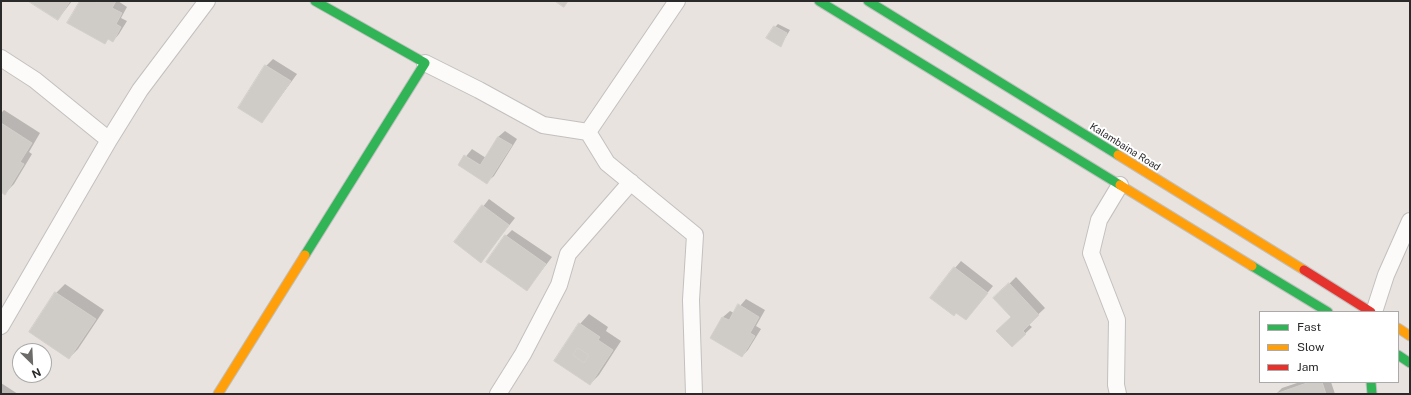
<!DOCTYPE html>
<html>
<head>
<meta charset="utf-8">
<style>
	body { margin:0 }
	#map { position:relative; width:1411px; height:395px; overflow:hidden; background:#e8e3df; font-family:"Public Sans",sans-serif }
	canvas { display:block }
	.frame { position:absolute; inset:0; border:2px solid #2a2a2a; pointer-events:none }
	.legend { position:absolute; left:1259px; top:311px; width:140px; height:72px; box-sizing:border-box; background:#fff; border:1px solid #aaa; margin:0; padding:5px 7px; list-style:none; font-size:12px; color:#2a2a2a }
	.legend li { display:flex; align-items:center; gap:8px; height:20px }
	.legend b { width:20px; border:1px solid #aaa }
	.north { position:absolute; left:12px; top:343px; width:40px; height:40px; box-sizing:border-box; background:#fff; border:1px solid #aaa; border-radius:50%; rotate:156deg; font-size:11px; font-weight:700; line-height:16px; text-align:center; color:#2a2a2a }
	.north::after { content:''; display:block; margin:auto; width:14px; height:18px; background:#6c6b69; clip-path:polygon(50% 0,100% 100%,50% 72%,0 100%) }
</style>
</head>
<body>
<div id="map">
<canvas width="1411" height="395"></canvas>
<div class="frame"></div>
<ul class="legend">
<li><b style="height:5px;background:#30b455"></b>Fast</li>
<li><b style="height:5px;background:#ff9f0a"></b>Slow</li>
<li><b style="height:5px;background:#e5322d"></b>Jam</li>
</ul>
<div class="north">N</div>
</div>
<script>
const ctx = document.querySelector('canvas').getContext('2d');
ctx.lineJoin = 'round';
function fillPath(path, color) {
  ctx.fillStyle = color;
  ctx.fill(path, 'evenodd');
}
function strokePath(path, color, width, dash) {
  ctx.strokeStyle = color;
  ctx.lineWidth = width;
  ctx.lineCap = dash ? 'butt' : 'round';
  ctx.setLineDash(dash || []);
  ctx.stroke(path);
}
function drawText(font, color, halo, rows, align = 'center') {
  ctx.font = font + ' "Public Sans",sans-serif';
  ctx.lineWidth = 4;
  ctx.setLineDash([]);
  ctx.textBaseline = 'middle';
  ctx.strokeStyle = halo;
  ctx.fillStyle = color;
  for (const [text, x, y, turn = 0] of rows) {
    ctx.save();
    ctx.translate(x, y);
    ctx.rotate((+turn || 0) * Math.PI / 180);
    ctx.textAlign = isNaN(turn) ? turn : align;
    if (halo) ctx.strokeText(text, 0, 0);
    ctx.fillText(text, 0, 0);
    ctx.restore();
  }
}
fillPath(new Path2D(`
	M30 1H72L58 19Z
	M81 1H118L127 7 121 18 127 21 119 34 113 41Z
	M778 24 790 30 781 45 775 27Z
	M273 59 297 74 262 122 266 66Z
	M4 110 40 133 29 152 32 154 14 184 5 193 1 191V113Z
	M505 131 517 139 494 176 487 182 459 165 472 149 486 158 498 137Z
	M489 199 515 218 481 261 455 242Z
	M512 230 552 257 527 290 506 236Z
	M961 261 993 286 966 319 955 268Z
	M1016 277 1045 308 1028 324 1032 327 1012 346V317L1001 292Z
	M65 284 104 310 78 349 69 358 56 293Z
	M746 299 765 310 756 326 761 329 748 350 742 356 711 338 723 317 730 311 734 313Z
	M589 314 608 327 606 331 621 341 599 375 590 384 555 361 580 324Z
	M1300 382H1331L1335 394H1276L1282 388Z
	M1 383 18 394H1Z`), '#0003');
const building = new Path2D(`
	M28 1H70L58 20Z
	M80 1H94L98 3 99 1H116L112 8 122 13 116 24 121 27 113 42 108 39 105 44 67 23Z
	M555 1H568L564 7Z
	M774 26 787 33 781 47 766 38Z
	M265 65 291 81 262 123 238 108Z
	M1 123 32 143 20 162 24 164 5 195 1 192Z
	M498 137 512 145 487 184 458 165 464 155 480 165Z
	M482 205 509 225 481 263 454 242Z
	M505 235 546 264 527 291 486 262Z
	M954 267 988 293 966 320 956 313 954 316 930 298Z
	M1009 283 1039 315 1023 331 1026 334 1012 347 996 331 1011 317 993 298Z
	M55 292 96 319 69 359 29 332Z
	M738 304 759 317 750 333 755 336 742 357 710 338 722 317 729 320Z
	M579 323 600 337 598 340 613 350 590 385 554 361ZM578 348 589 355 584 363 573 355Z
	M578 348 589 355 584 363 573 355Z
	M1310 382H1322L1326 394H1276Z`);
fillPath(building, '#cfccc8');
strokePath(building, '#d3cfcb', 1);
const street = new Path2D(`
	M677 1 588 132 607 163 695 235 691 300 694 394
	M1 58 35 80 109 140
	M425 63 479 90 543 125 588 132
	M1374 312 1386 275 1410 221
	M1 326 109 140 140 90 207 1
	M498 394 523 354 559 285 568 254 631 182
	M1118 394 1116 385 1117 320 1091 253 1099 220 1120 185`);
const fast = new Path2D(`
	M819 1 1120 185
	M868 1 1118 155
	M305 255 425 63 315 1
	M1252 266 1328 312
	M1398 355 1410 363
	M1371 382 1372 394`);
const slow = new Path2D(`
	M1118 155 1304 270
	M1120 185 1252 266
	M1398 328 1410 336
	M218 394 305 255`);
const jam = new Path2D(`
	M1304 270 1371 312`);
strokePath(street, '#c2c0c0', 18);
strokePath(fast, '#c2c0c0', 11);
strokePath(slow, '#c2c0c0', 11);
strokePath(jam, '#c2c0c0', 11);
strokePath(street, '#fcfbfa', 16);
strokePath(fast, '#30b455', 9);
strokePath(slow, '#ff9f0a', 9);
strokePath(jam, '#e5322d', 9);
drawText('10px', '#2a2a2a', '#fff', [
	["Kalambaina Road",1125,147,32]
]);
</script>
</body>
</html>
